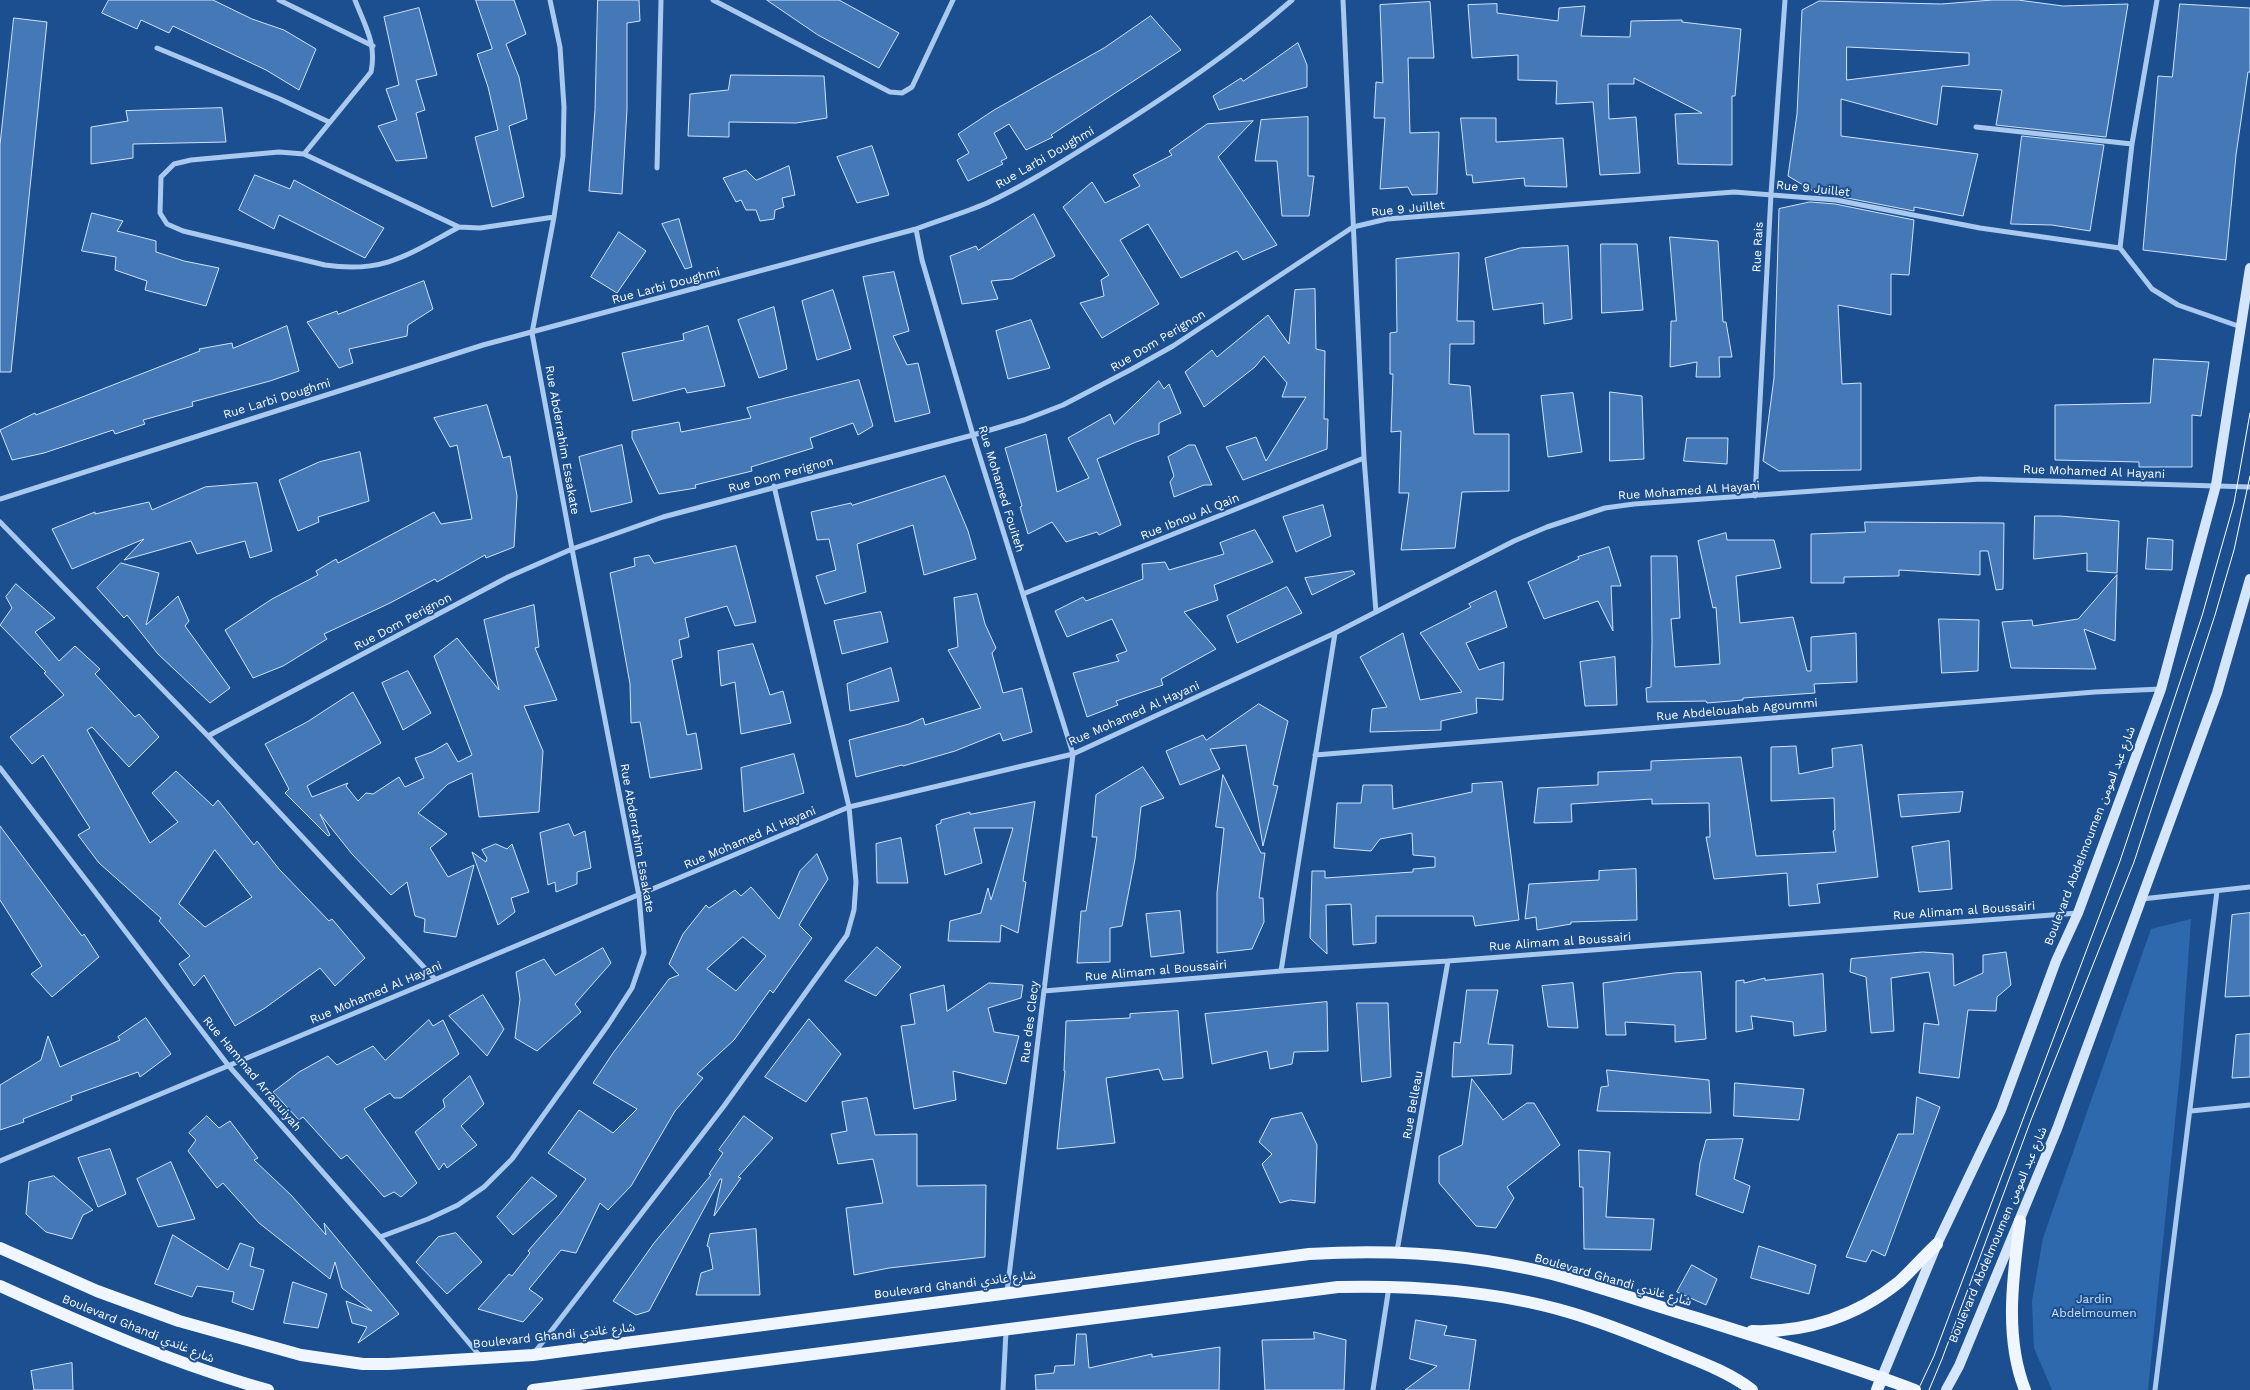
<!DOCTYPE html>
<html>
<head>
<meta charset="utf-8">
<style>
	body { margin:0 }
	canvas { display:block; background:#1b4f8f }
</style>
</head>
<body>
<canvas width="2250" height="1390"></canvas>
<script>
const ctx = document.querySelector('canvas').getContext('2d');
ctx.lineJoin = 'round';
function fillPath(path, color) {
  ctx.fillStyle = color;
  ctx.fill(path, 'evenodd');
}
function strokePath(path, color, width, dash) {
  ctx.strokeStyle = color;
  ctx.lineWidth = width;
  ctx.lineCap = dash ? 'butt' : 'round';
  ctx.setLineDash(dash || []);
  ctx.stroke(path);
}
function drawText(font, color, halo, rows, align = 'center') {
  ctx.font = font + ' "Work Sans","Noto Sans Arabic",sans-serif';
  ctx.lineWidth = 4;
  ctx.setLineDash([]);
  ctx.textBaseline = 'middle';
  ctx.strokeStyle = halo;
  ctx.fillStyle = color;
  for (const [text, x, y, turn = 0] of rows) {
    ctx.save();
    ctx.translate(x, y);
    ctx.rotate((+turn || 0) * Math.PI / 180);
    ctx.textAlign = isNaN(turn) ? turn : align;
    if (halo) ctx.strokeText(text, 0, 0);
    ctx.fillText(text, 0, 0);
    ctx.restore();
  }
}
fillPath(new Path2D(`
	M2191 919 2181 1062 2148 1390H2052L2034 1348 2032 1301 2043 1238 2151 929Z`), '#2e69ad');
const building = new Path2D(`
	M109 0H213L252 19 284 30 316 49 299 90 266 70 173 26 169 33 141 20 137 29 102 13Z
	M476 0H514L526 34 506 44 519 77 527 119 509 126 524 197 492 207 475 137 498 130 488 87 477 54 492 49Z
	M598 0H639L640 21 627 23V109L622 194 589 191 595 110Z
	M767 0H839L899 33 879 68 818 35Z
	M1993 0H2018L2063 6 2128 4 2106 137 1996 125 2002 90 1942 86 1937 125 1841 99V136L1978 154 1963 216 1914 207V211L1837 196 1818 194 1788 176 1797 114 1802 10 1819 1 1941 4ZM1847 47 1969 53V65L1847 80Z
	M1430 2 1434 58H1408L1410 133 1439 132 1437 194 1412 195 1408 187 1380 189 1385 118H1374L1376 82 1383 83 1380 5Z
	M1497 4V13L1558 21 1559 8 1585 6 1581 36 1630 37 1631 21 1682 20V22L1741 29 1735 96H1732V165L1678 164 1675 114 1702 113 1634 78V84H1608L1609 119 1636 117 1640 173 1600 175 1593 102 1556 104 1557 81 1518 80V55L1472 58 1468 5Z
	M2180 4 2250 8V72H2248L2236 155 2226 260 2143 250 2158 76 2172 77Z
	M419 8 437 75 416 80 425 110 416 113 427 158 396 161 378 126 397 120 386 89 399 85 384 17Z
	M1151 16 1181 50 1051 135 1053 137 1026 150 1009 124 994 133 1007 158 1001 161 1003 164 968 181 957 160 969 153 958 134 994 110 1104 48Z
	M14 18 47 22 11 372H0V145Z
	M1298 43 1307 65V87L1219 110 1213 96 1241 78 1243 81Z
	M731 75 824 76 827 118 796 123 729 122V137L688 136 690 94 728 90Z
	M222 108 226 142 133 144V158L91 164V127L128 121 126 111Z
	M1308 117V176H1314L1309 216H1282L1277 161H1255L1261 120Z
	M1461 118H1496V142L1563 138 1567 187 1525 186 1524 178 1473 183 1472 175H1467Z
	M1253 121 1218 157 1277 245 1243 260 1237 251 1181 278 1148 224 1120 240 1159 304 1102 338 1080 303 1104 296 1101 280 1109 275 1063 207 1092 182 1105 203 1140 186 1133 175 1172 155 1169 151 1207 124Z
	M2022 136 2104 145 2090 231 2052 225 2011 224Z
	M872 146 889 195 857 203 837 157Z
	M789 166 795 195 782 198 784 207 775 210 774 219 760 221 756 210H746L741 200 736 202 723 178 746 170 756 180Z
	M255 175 290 189 294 180 384 228 365 258 279 215 274 229 239 210Z
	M1810 202 1835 204 1914 220 1909 275 1891 274V315L1838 305 1842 384 1861 383V470L1779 471 1763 461 1774 378 1779 209Z
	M92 213 123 221 117 231 156 241V252L184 261 219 268 206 306 145 290 147 281 115 270 116 257 82 251Z
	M1034 214 1055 256 1012 279 991 281 998 299 962 304 950 256 976 246 978 250Z
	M679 219 692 267 685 269 662 224Z
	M619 232 646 251 617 293 591 277Z
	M1670 237 1718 241 1723 322H1726L1732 357H1719L1720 377H1696L1697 362 1670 367 1671 321H1676Z
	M1601 244H1637L1643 310 1602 313Z
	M1568 246 1572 319 1544 324 1543 303 1493 310 1485 258 1520 248Z
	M1459 253 1457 321H1474V344H1450L1449 384 1470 386 1474 434H1509V491L1462 492 1455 548 1401 550 1409 493H1399L1401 431 1391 432 1393 374H1390V333L1397 332 1396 259Z
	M894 272 909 331 893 336 907 365 918 363 930 413 895 422 863 277Z
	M424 281 433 309 408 325 407 336 349 349 353 363 339 368 307 322 337 311 338 314Z
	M1315 289 1316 349 1325 351 1324 419H1328L1327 449 1243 480 1226 447 1256 437 1266 461 1306 397H1282L1287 383 1264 356 1255 367 1204 407 1185 372 1212 350 1217 357 1268 315 1289 344 1295 290Z
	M833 290 851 349 817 360 802 301Z
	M774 307 787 369 759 378 738 320Z
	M1031 320 1050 368 1008 379 996 331Z
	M287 326 299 371 270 381 192 402 193 406 143 420 145 424 115 434 113 430 44 453 12 460 0 430 35 413 36 415 200 351 199 349 232 343 233 348Z
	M708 326 725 386 687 393 685 388 633 401 622 353 684 340 683 334Z
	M2154 359 2209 362 2201 416 2192 415V467H2139V462L2055 460V405L2150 403Z
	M859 380 873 426 858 435 853 423 810 438 813 448 751 467 752 471 695 485 696 488 659 494 632 438V431L679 422 681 432 751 418 747 408Z
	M1159 381 1164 389 1169 384 1181 413 1159 423V434L1136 442 1097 459 1121 525 1099 535 1097 532 1066 542 1052 522 1028 534 1020 507 1022 506 1005 448 1046 434 1057 492 1089 478 1068 438 1110 414 1114 424Z
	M1610 392 1642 396 1644 459 1610 461Z
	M1573 393 1582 452 1548 457 1541 396Z
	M487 405 503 458 510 456 517 496 514 547 486 558 485 555 437 582 435 579 390 603 324 634 327 639 283 666 253 678 225 630 272 599 318 575 316 571 336 559 338 563 434 512 441 524 472 519 457 445 450 447 434 418Z
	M1687 438H1728L1727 464 1684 461Z
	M622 445 632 502 591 512 579 457Z
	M1189 445H1195L1212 485H1204L1174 497 1170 482 1174 476 1168 457Z
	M360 452 369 501 318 517 319 522 298 531 279 480 319 462Z
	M945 476 968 531 976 559 924 575 913 525 857 544 866 592 825 604 816 576 836 570 829 539 817 540 811 512 851 503 852 505Z
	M257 483 272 551 250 558 245 541 197 554 191 541 124 560 144 539 72 569 52 529 95 512V514L149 502 152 510 205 487Z
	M1323 505 1331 536 1296 552 1283 517Z
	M2035 516H2060L2119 521 2117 573 2087 571V553L2034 559Z
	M1865 522 2004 523 2003 589 1996 590 1988 551H1980V575L1899 570V576L1844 577V583H1811V534L1865 532Z
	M1255 530 1273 562 1214 585 1218 600 1184 612 1216 649 1161 679 1163 685 1116 701 1118 705 1087 717 1073 673 1119 661 1116 655 1127 651 1112 619 1067 637 1055 611 1083 597 1086 601 1143 579 1142 564 1165 562 1169 570 1224 554 1220 543Z
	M1726 533 1727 540H1774L1781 568 1736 576 1740 623 1793 617 1807 671H1811V637L1856 633 1857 682 1814 684 1815 693 1743 698V700L1707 703 1706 701 1647 702 1646 688 1651 687 1652 642 1651 556H1677L1680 618 1671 619 1675 667 1720 664 1716 607 1713 608 1698 541Z
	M2148 538 2173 540 2172 570 2146 569Z
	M736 546 756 622 735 626 727 606 685 618 689 637 679 640 682 657 672 660 687 735 696 733 702 769 650 778 640 722 631 723 630 684 610 573 635 566 634 558 649 555 654 563Z
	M1609 547 1621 586H1611L1613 631 1598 601 1544 619 1528 582 1579 559 1578 557Z
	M121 563 159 573 146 625 178 596 189 621 185 626 230 688 210 703 158 654 127 615 124 618 97 588Z
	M1353 571 1355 574 1312 595 1305 578Z
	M2117 575 2115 641 2084 629 2096 669 2011 668 2002 622 2032 620 2033 626 2078 619Z
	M16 584 55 618 35 632 59 661 75 646 100 669 95 674 135 717 139 714 159 737 129 767 92 727 87 730 150 843 178 822 152 793 176 771 213 806 218 800 254 845 257 841 279 869 329 921 332 919 365 958 335 986 320 968 265 1008 235 1026 204 975 194 986 179 964 190 956 159 921 161 918 99 863 78 835 90 828 43 755 32 764 10 737 64 695 44 673 46 672 0 625 12 608 6 597ZM215 850 252 897 205 927 179 904Z
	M1287 587 1302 613 1237 643 1227 616Z
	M1496 591 1507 627 1466 643 1479 670 1504 662 1503 700 1476 698 1477 713 1441 721V730L1370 732 1372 709 1387 707 1360 657 1403 633 1420 700 1462 692 1420 633 1471 607 1469 604Z
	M977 594 985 624 996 648 992 653 1003 693 1022 688 1032 732 1003 741 1000 733 955 751 903 766 902 765 856 777 849 740 909 724 923 718 925 725 981 708 948 650 958 647 954 598Z
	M534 605 539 647 535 648 557 700 524 706 543 751 539 812 479 817 472 773 448 784 418 813 447 834 430 848 448 877 474 865 456 937 424 932 425 919 415 916 407 882 391 895 352 854 320 814 330 835 328 836 285 793 289 789 265 744 307 722 353 692 381 743 307 786 312 797 348 783 346 786 358 801 366 793 373 794 399 777 405 787 424 778 415 758 432 752 447 743 458 762 472 755 434 656 457 638 499 690 484 620Z
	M881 612 888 642 842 654 834 621Z
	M1939 619 1979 620 1978 671 1942 673Z
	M753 644 770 695 783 691 791 723 741 734 735 682 721 686 718 651Z
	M1615 657 1617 705 1585 706 1580 662Z
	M891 668 899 701 850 711 847 684Z
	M408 671 431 713 403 730 382 683Z
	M1259 704 1288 721 1273 785 1278 786 1263 846 1246 745 1210 749 1220 769 1180 785 1166 751 1203 735 1206 740Z
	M1862 745 1878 877 1817 884 1820 903 1789 906 1787 873 1714 879 1706 837H1710L1709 803 1652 804V799L1571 804 1572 822 1534 823 1538 788 1598 785V772L1651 770V761L1741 757 1756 856 1836 852 1833 831 1835 830 1834 798 1771 801V747L1796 746 1799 774 1833 767 1832 749Z
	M794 754 804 793 744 812 741 768Z
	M1143 767 1164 798 1141 807 1135 859 1122 926 1110 928V962L1077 963 1081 911H1086L1097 837H1092L1096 795Z
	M1223 775 1261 853H1265L1259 898H1263L1264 922 1252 949 1217 953V893L1224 828 1216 827Z
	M1502 782 1519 920 1475 926 1473 916H1376V943L1353 945 1351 904 1326 905 1327 954 1310 938 1312 871H1325V878L1413 872V869L1435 867V857L1413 855 1412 833 1380 839 1371 851 1334 848 1337 803H1361L1363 785H1392L1393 809 1472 792V784Z
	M1963 792 1960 812 1901 817 1898 795Z
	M1035 802 1023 881 1026 882 1018 933 1001 925 1000 942 948 941 950 921 981 913 988 888 991 900 1013 828H974L982 863 945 875 936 825 941 823V820L970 812V814Z
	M569 824 574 836 585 831 591 868 577 872V884L556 892 555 882 548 885 540 833Z
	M0 826 82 936 84 934 99 957 52 997 31 974 42 966 0 900Z
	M901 838 908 883H877L876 844Z
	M1949 841 1952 889 1919 892 1912 847Z
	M496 844 507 849 512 844 529 892 511 898 515 912 498 925 472 852 486 862 487 858 482 850Z
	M817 854 828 879 799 925 812 938 773 993 770 990 734 1040 697 1074 703 1078 675 1111 631 1186 608 1210 600 1203 576 1253 561 1250 529 1289 543 1299 523 1322 478 1309 509 1274 512 1276 530 1253 528 1251 560 1214 586 1179 548 1153 579 1110 613 1133 637 1109 593 1083 613 1053 669 979 679 975 669 964 683 934 706 905 709 908 735 890 741 896 751 887 779 919 800 871ZM743 937 766 956 736 991 707 969Z
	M1636 869 1637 920 1571 922V924L1537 930 1536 917 1525 919 1529 884 1599 880V871Z
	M1180 911 1184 953 1151 957 1146 914Z
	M2250 913V996L2225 997 2232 915Z
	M877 947 901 967 876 996 845 981Z
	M603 948 611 963 575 1004 581 1012 537 1051 515 1038 520 999 516 972 544 959 555 975Z
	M1923 952 1953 954 1954 986 1983 973V955L2006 952 2011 985 1997 997 1996 1011 1968 1010 1959 1078 1919 1073 1924 1023 1939 1025 1929 972 1891 978 1894 1031 1871 1033 1866 977 1850 972 1851 959Z
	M1701 972 1706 1039 1675 1042V1025L1625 1022 1626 1035H1606L1603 983 1674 973Z
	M1823 974 1826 1031 1794 1036 1793 1022 1751 1016 1753 1029 1736 1032V981L1744 980V983L1765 978V980Z
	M989 983 1023 985 1021 998 988 1008 994 1032 1019 1036 1006 1084 953 1071 956 1100 914 1109 901 1026 915 1024 910 994 944 985 947 1011Z
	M1573 983 1578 1028 1548 1027 1542 986Z
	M1467 990H1498L1488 1044 1513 1045 1511 1074 1452 1077 1454 1042 1460 1043Z
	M483 995 504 1029 487 1056 449 1016Z
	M1327 1002 1328 1051 1294 1052 1292 1064 1270 1069 1267 1051 1212 1064 1205 1014Z
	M1357 1003H1388L1391 1077 1362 1082Z
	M1178 1011 1183 1078 1163 1080 1159 1069 1106 1078 1115 1143 1057 1149 1065 1071H1064L1066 1021 1130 1018V1014Z
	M146 1018 171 1054 140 1077 138 1072 71 1096 72 1100 23 1119 24 1122 0 1130V1085L41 1060 48 1036 60 1067 120 1040 118 1037Z
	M809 1019 841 1054 806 1102 765 1077Z
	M429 1020 433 1026 443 1020 459 1054 401 1098H394L390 1093 364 1109 417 1183 401 1197 394 1192 384 1197 347 1155 341 1159 303 1117 299 1120 273 1092 299 1072 328 1056 337 1065 373 1046 385 1060Z
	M2250 1034V1077L2232 1078 2236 1035Z
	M1607 1070 1709 1080 1711 1113 1597 1111 1601 1087 1608 1086Z
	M470 1076 484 1104 461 1126 477 1145 447 1168 444 1163 439 1170 415 1132 445 1107 443 1100Z
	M1472 1079 1503 1120 1527 1103H1534L1560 1145 1507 1187 1514 1198 1496 1228 1476 1226 1439 1183V1156L1462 1145Z
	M1735 1083 1804 1089 1799 1120 1734 1116Z
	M1917 1097 1940 1107 1885 1256 1872 1250 1866 1262 1846 1257 1898 1134H1913Z
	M867 1098 875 1135 917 1134V1186L986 1185 985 1257 889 1268 854 1275 846 1208 883 1203 873 1159 838 1164 831 1134 847 1131 842 1102Z
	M1302 1113 1317 1145 1315 1203 1290 1200 1280 1203 1262 1164 1272 1154 1259 1142 1271 1119Z
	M207 1116 219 1128 230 1121 258 1158 254 1160 292 1196 326 1235 324 1223 399 1314 358 1343 367 1327 352 1323 346 1301 372 1311 342 1288 335 1262 330 1279 259 1223 223 1183 217 1188 188 1151 196 1140 189 1133Z
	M744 1116 773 1138 738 1177 741 1178 714 1216 722 1179H720L649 1311 636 1315 613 1301 654 1243 711 1175 709 1174 723 1153 719 1150Z
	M1743 1139 1734 1179 1750 1186 1743 1213 1696 1195 1700 1163 1706 1140Z
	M110 1149 126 1194 98 1207 78 1158Z
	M1579 1150 1610 1152 1606 1217 1654 1219 1651 1250 1584 1249 1583 1187H1580Z
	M171 1162 195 1219 158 1227 137 1179Z
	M54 1176 93 1210 83 1215 72 1239 46 1232 26 1214 29 1182Z
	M532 1177 557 1196 513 1235 497 1217Z
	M756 1229 760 1295H696L701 1273 713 1269 709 1247 707 1246 710 1234Z
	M456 1233 482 1262 447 1294 416 1262 438 1237Z
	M173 1235 228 1270 240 1243 254 1248 250 1266 264 1270 253 1310 232 1302 234 1292 197 1286 192 1297 155 1284Z
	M1759 1246 1816 1265 1809 1294 1751 1278Z
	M1692 1265 1717 1279 1706 1305 1677 1292Z
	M293 1282 327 1294 318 1328 284 1323Z
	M1416 1320 1447 1326 1444 1335 1476 1340 1469 1390H1405L1437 1366 1410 1359Z
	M1314 1332 1346 1340 1344 1390H1265L1262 1340 1314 1339Z
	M1077 1334H1086L1089 1368 1152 1354V1357L1220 1347 1219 1390H1036L1035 1375 1054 1373 1055 1366 1074 1365Z
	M72 1363 73 1390H34L31 1371Z`);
fillPath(building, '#4478b7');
strokePath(building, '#cfe3fa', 1);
strokePath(new Path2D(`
	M279 0 373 46
	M355 0C365 26 377 44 371 72L304 154 279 152 191 160 174 164 161 177 160 213 167 224 183 231 325 265C384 274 409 254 459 227
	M713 0 890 92 902 93 912 87 953 0
	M1343 0 1364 458 1376 612
	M157 48 280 99 329 122
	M1976 127 2132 144 2157 0
	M304 154 459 227 480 228 554 217
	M657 168 661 0
	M916 229 922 260 973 435 1073 754 1007 1292
	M2120 248 2132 144
	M1755 496 1771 194 1785 0
	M0 499 483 345 916 229C939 220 964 213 987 203 1028 184 1066 159 1105 135 1170 94 1234 51 1292 0
	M0 522 208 736 435 979
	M1023 594 1364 458
	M208 736 508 577 572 549 663 517 973 435 1024 420 1063 405 1132 369 1173 346 1353 227 1387 219 1734 192 1836 200 1980 228 2120 248 2152 289 2178 305 2241 327
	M1315 755 2095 692 2161 689
	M0 768 228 1065 380 1237 480 1356
	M2142 899 2250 887
	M1281 971 1335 633
	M1044 991 1281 971 1448 961 2078 913
	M2191 1111 2250 1105
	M0 1161 849 807 1073 754 1335 633 1514 541 1547 527 1605 508 1634 504 1980 479 2250 487
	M380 1237 428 1219 458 1205 484 1187 512 1159 608 1025 632 988 644 953 639 896 572 549 532 333 554 217 563 156 564 107 560 47 550 0
	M1397 1251 1448 961
	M535 1352 724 1106 847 935 854 910 856 882 849 807 774 486
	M1003 1390 1006 1331
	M1373 1390 1389 1287
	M2155 1390 2217 891`), '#a9c9ee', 5);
strokePath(new Path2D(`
	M1882 1377 1937 1244 2001 1110 2056 961 2078 913 2161 689 2216 485 2250 268
	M1946 1390 1959 1366 2057 1129 2217 693 2250 579`), '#d6e6fa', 10);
strokePath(new Path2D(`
	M2020 1221C2013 1276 2004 1337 2025 1390
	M0 1248 97 1291 179 1321 301 1355 363 1364H389L533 1355 1309 1254C1390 1249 1473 1254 1552 1274 1601 1287 1649 1304 1697 1318 1770 1341 1844 1363 1915 1390
	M0 1286C88 1326 175 1364 268 1390
	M1752 1331C1806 1333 1857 1316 1899 1282 1912 1270 1924 1256 1937 1244
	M533 1390 1338 1287C1412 1285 1497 1291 1568 1312 1603 1322 1637 1336 1671 1350 1698 1361 1729 1372 1752 1390
	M1877 1390 1882 1377`), '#f0f6ff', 12);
strokePath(new Path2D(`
	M1918 1390 1934 1356 2120 861 2202 616 2234 503 2250 413
	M1929 1390 1942 1359 2031 1120 2134 862 2215 615 2234 550 2250 476`), '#fff', 1);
drawText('12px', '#fff', '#1b4f8f', [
	["Rue Larbi Doughmi",1045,158,-30],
	["Rue 9 Juillet",1813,189,6],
	["Rue 9 Juillet",1408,209,-6],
	["Rue Rais",1758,247,-87],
	["Rue Larbi Doughmi",666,286,-15],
	["Rue Dom Perignon",1158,341,-31],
	["Rue Larbi Doughmi",277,399,-17],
	["Rue Abderrahim Essakate",562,440,80],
	["Rue Mohamed Al Hayani",2094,472,2],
	["Rue Dom Perignon",781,475,-15],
	["Rue Mohamed Fouiteh",1001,489,73],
	["Rue Mohamed Al Hayani",1689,491,-4],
	["Rue Ibnou Al Qain",1190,517,-22],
	["Rue Dom Perignon",403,622,-28],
	["Rue Abdelouahab Agoummi",1737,710,-5],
	["Rue Mohamed Al Hayani",1134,714,-24],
	["Boulevard Abdelmoumen شارع عبد المومن",2090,836,-69],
	["Rue Abderrahim Essakate",637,838,80],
	["Rue Mohamed Al Hayani",750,838,-23],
	["Rue Alimam al Boussairi",1964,911,-4],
	["Rue Alimam al Boussairi",1560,942,-4],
	["Rue Alimam al Boussairi",1156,971,-5],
	["Rue Mohamed Al Hayani",376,993,-23],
	["Rue des Clecy",1030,1022,-83],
	["Rue Hammad Arraouiyah",252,1074,50],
	["Rue Belleau",1413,1105,-80],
	["Boulevard Abdelmoumen شارع عبد المومن",1998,1235,-67],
	["Boulevard Ghandi شارع غاندي",1613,1280,16],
	["Boulevard Ghandi شارع غاندي",955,1285,-7],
	["Boulevard Ghandi شارع غاندي",138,1329,22],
	["Boulevard Ghandi شارع غاندي",554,1336,-6]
]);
drawText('12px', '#cfe3fa', '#1b4f8f', [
	["Jardin",2094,1299],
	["Abdelmoumen",2094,1313]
]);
</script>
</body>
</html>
